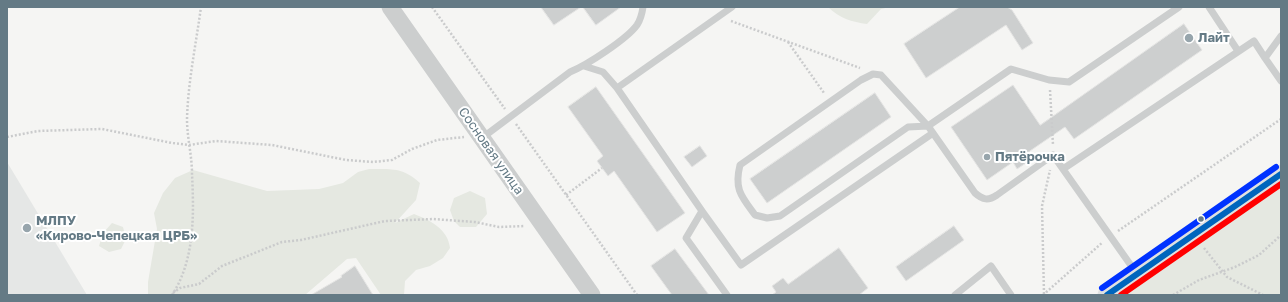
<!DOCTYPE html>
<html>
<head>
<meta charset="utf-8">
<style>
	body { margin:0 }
	#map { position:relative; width:1288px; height:302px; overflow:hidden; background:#f5f5f3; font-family:"Golos Text",sans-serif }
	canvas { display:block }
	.frame { position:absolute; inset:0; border:8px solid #647a85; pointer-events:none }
</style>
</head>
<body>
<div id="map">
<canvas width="1288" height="302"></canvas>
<div class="frame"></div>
</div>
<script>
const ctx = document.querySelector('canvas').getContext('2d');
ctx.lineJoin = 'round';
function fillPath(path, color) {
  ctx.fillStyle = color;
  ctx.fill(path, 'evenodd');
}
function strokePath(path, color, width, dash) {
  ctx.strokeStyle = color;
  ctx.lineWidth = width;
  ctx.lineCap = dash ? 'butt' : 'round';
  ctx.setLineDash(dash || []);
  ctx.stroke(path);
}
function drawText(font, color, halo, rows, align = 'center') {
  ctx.font = font + ' "Golos Text",sans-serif';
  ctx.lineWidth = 4;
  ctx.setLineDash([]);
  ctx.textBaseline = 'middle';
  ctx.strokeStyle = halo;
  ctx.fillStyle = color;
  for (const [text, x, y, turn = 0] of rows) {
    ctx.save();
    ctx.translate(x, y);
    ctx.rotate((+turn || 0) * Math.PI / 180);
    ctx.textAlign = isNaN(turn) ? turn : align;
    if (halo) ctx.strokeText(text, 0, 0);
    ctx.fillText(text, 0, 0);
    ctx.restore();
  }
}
fillPath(new Path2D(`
	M7 162 87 295H7Z`), '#e5e7e6');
fillPath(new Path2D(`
	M828 7H890L881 9 867 24C852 22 839 18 828 7Z
	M369 169C391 169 403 167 420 183L416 200 395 223 414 214C430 220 448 229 450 248L443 258 430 266 416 270 405 281 404 295H381L356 258 347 259 305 295H148V282L157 229 154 213 163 193 175 178 193 170 267 191 319 189 343 183 358 172Z
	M1281 174V295H1107Z
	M470 191 485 198 487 214 476 227H460L454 221 450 210 454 198Z
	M112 223 123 227 126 239 121 249 109 252 99 246 103 233Z`), '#e5e8e1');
const building = new Path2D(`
	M541 7H581L554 25Z
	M583 7H621L596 25Z
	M960 7H1007L1012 10 1033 43 1022 50 1006 25 926 78 904 44Z
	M1184 24 1202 50 1074 139 1065 127 1027 153 1032 159 1017 169 1013 162 987 180 951 127 1013 85 1040 125Z
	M596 87 685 213 657 232 614 171 608 176 597 161 603 156 568 107Z
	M875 93 891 117 767 203 750 179Z
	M700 146 707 156 692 167 684 157Z
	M954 226 964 240 906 281 896 267Z
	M839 248 868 288 859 295H772L776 292 772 286 783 278 788 284Z
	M675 249 709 295H672L651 266Z
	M355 266 373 295H311L342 277 341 276Z`);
fillPath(building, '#cdcfcf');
strokePath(building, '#e4e4e3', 1);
strokePath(new Path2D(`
	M432 7 505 109
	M731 21 860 68
	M788 42 824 93
	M1050 90 1053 145
	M516 124 637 295
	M7 137 38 131 102 129 172 143 189 145 216 141 272 145 346 160 373 162 392 160 412 149 437 140 464 137
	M566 195 602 168
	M1118 231 1281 119
	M1204 248 1227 277 1263 295
	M173 293 180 288 199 284 222 266 282 242 301 240 385 221 433 219 475 222 499 227 525 226
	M1044 294 1042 206 1050 170
	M172 295C195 260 194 214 192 174 192 155 187 138 187 119 188 82 196 44 201 7
	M1043 295 1103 242
	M1173 295 1199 280 1235 267 1259 255 1281 235`), '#cacbcc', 2.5, [2, 2]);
strokePath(new Path2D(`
	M1209 7 1238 51
	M1281 36 1265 58 1281 81
	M584 66 603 72 617 88 702 211
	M617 88 732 7
	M482 138 570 72C587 65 627 39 637 25 641 19 642 14 643 7
	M1063 169 1254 41 1265 58
	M1137 274 1053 155 997 195C988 201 983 200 975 193L928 126 881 75 873 74 861 80 740 165C734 189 741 196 755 215L767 218 780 216 908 127 928 126 1011 69 1049 80 1069 82 1179 7
	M727 295 686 238 702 211 741 265 933 133
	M955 295 991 266 1011 295`), '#cccece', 7);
strokePath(new Path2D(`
	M390 7 592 295`), '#cccece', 17);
strokePath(new Path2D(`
	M1107 295 1281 174`), '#e0e1e1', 19);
strokePath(new Path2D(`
	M1107 295 1281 174`), '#0065bd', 6);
strokePath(new Path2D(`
	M1121 295 1281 184`), '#f00', 6);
strokePath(new Path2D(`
	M1102 288 1276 167`), '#0032ff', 6);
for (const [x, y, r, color] of [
	[1189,38,5,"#97a5ac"],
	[987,157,4,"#97a5ac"],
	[1201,219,3.5,"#647a85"],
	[27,228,5,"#97a5ac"]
]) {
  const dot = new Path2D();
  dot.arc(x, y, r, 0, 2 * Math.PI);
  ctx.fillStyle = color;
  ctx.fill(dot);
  strokePath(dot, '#fff', 1.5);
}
drawText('bold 13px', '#647a85', '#fff', [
	["Лайт",1198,38],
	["Пятёрочка",995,157],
	["МЛПУ",36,221],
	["«Кирово-Чепецкая ЦРБ»",36,236]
], 'left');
drawText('13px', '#647a85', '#fff', [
	["Сосновая улица",491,151,55]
]);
</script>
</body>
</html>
